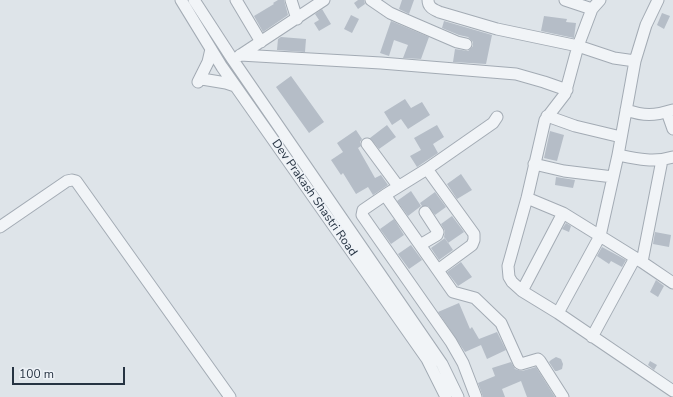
<!DOCTYPE html>
<html>
<head>
<meta charset="utf-8">
<style>
	body { margin:0 }
	#map { position:relative; width:673px; height:397px; overflow:hidden; background:#dee4e9; font-family:"Nunito Sans",sans-serif }
	canvas { display:block }
	.scale { position:absolute; left:12px; top:367px; width:113px; height:18px; box-sizing:border-box; border:2px solid #263342; border-top:0; padding-left:5px; font-size:12px; line-height:14px; white-space:nowrap; color:#263342; -webkit-text-stroke:3px #eef2f7; paint-order:stroke }
</style>
</head>
<body>
<div id="map">
<canvas width="673" height="397"></canvas>
<div class="scale">100 m</div>
</div>
<script>
const ctx = document.querySelector('canvas').getContext('2d');
ctx.lineJoin = 'round';
function fillPath(path, color) {
  ctx.fillStyle = color;
  ctx.fill(path, 'evenodd');
}
function strokePath(path, color, width, dash) {
  ctx.strokeStyle = color;
  ctx.lineWidth = width;
  ctx.lineCap = dash ? 'butt' : 'round';
  ctx.setLineDash(dash || []);
  ctx.stroke(path);
}
function drawText(font, color, halo, rows, align = 'center') {
  ctx.font = font + ' "Nunito Sans",sans-serif';
  ctx.lineWidth = 3;
  ctx.setLineDash([]);
  ctx.textBaseline = 'middle';
  ctx.strokeStyle = halo;
  ctx.fillStyle = color;
  for (const [text, x, y, turn = 0] of rows) {
    ctx.save();
    ctx.translate(x, y);
    ctx.rotate((+turn || 0) * Math.PI / 180);
    ctx.textAlign = isNaN(turn) ? turn : align;
    if (halo) ctx.strokeText(text, 0, 0);
    ctx.fillText(text, 0, 0);
    ctx.restore();
  }
}
fillPath(new Path2D(`
	M278 0H284L288 15 263 32 254 16 274 4 273 3Z
	M358 0H364L365 4 358 9 354 3Z
	M402 0H414L409 14 399 9Z
	M322 9 331 24 319 31 314 23 319 20 315 14Z
	M662 13 670 16 664 29 657 25Z
	M351 15 359 19 352 33 344 29Z
	M544 16 567 19 566 22 576 23 574 38 541 31Z
	M391 21 429 37 421 59 403 58 408 45 394 40 389 56 380 53Z
	M444 21 492 35 486 64 453 62 455 49 468 51 473 46V42L468 37 459 35 442 28Z
	M281 37 306 39 305 52 277 50 278 39Z
	M291 76 324 122 309 133 276 87Z
	M405 99 411 108 422 102 430 115 408 129 401 119 392 125 384 112Z
	M387 125 396 137 379 149 370 138Z
	M437 125 444 137 433 144 438 153 417 167 410 156 421 150 414 138Z
	M356 130 362 139 360 142 361 146 358 148 375 178 381 175 388 185 373 195 368 187 356 194 343 173 341 175 331 160 343 152 337 143Z
	M550 131 564 135 557 161 544 158Z
	M461 174 472 190 457 199 447 184Z
	M556 177 575 180 573 188 555 185Z
	M411 191 421 206 408 216 397 201Z
	M435 192 446 207 435 215 428 206H422L420 203Z
	M452 216 464 232 448 243 444 237 445 231 441 224Z
	M394 219 404 235 391 244 380 229Z
	M566 223 571 226 569 232 562 229Z
	M655 232 671 235 669 247 653 244Z
	M445 238 453 250 439 260 431 248Z
	M411 245 422 260 409 269 398 254Z
	M602 247 626 260 622 267 611 261 609 264 597 256Z
	M461 262 472 277 458 286 447 272Z
	M656 280 664 286 658 297 650 292Z
	M459 303 470 329 472 327 479 339 497 332 506 350 487 359 481 345 465 352 438 312Z
	M556 357 561 359 563 364 562 369 557 371H555L549 362 551 360Z
	M650 361 657 365 654 370 648 365Z
	M511 362 515 369 522 371 536 367 555 397H527L521 381 502 389 505 397H483L478 383 495 376 492 368Z`), '#b5bdc7');
const minor = new Path2D(`
	M181 0 222 67 427 359 446 397
	M194 0 233 60 442 364 458 397
	M236 0 261 42
	M291 0 297 19
	M371 0 390 13 399 17 457 42 466 44
	M428 0C428 7 433 9 439 12L497 29 578 46 614 58 635 61
	M565 0 592 9 600 0
	M592 9 578 46 565 94 545 120 527 198 508 266 509 277 512 282 522 291 558 313 673 391
	M240 55 381 63 516 74 544 82 567 90
	M239 56 324 0
	M202 79 226 83 235 86
	M198 82 208 62 211 49
	M626 110C644 116 654 116 673 110
	M667 112 673 129
	M547 116 575 126 621 137
	M367 144 398 186
	M618 155C637 159 654 163 673 157
	M534 164 564 171 613 177
	M427 169 493 123 497 117
	M385 195 427 169 474 234V240L472 245 438 270
	M527 198 563 213 642 262 673 283
	M0 227 67 181 72 180 76 181 230 397
	M420 245 437 235 438 232 425 212
	M642 262 662 160
	M522 291 563 213
	M558 313 600 236 618 155 635 61 646 25 658 0
	M592 337 635 258
	M476 397 463 363 451 342 362 215 363 210 385 195 453 292 475 298 501 323 519 363 521 364 538 359 540 361 563 397`);
strokePath(minor, '#a3abb4', 13);
strokePath(minor, '#f1f4f7', 11);
drawText('12px', '#263342', '#eef2f7', [
	["Dev Prakash Shastri Road",314,198,55]
]);
</script>
</body>
</html>
